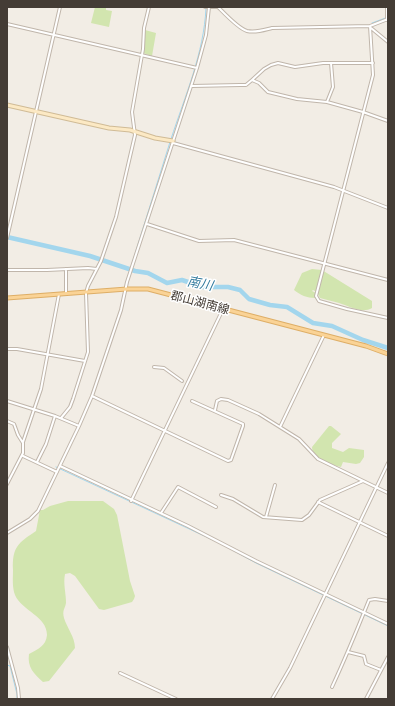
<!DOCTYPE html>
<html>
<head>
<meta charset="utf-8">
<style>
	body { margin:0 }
	#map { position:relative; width:395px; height:706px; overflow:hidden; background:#f2ede5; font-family:Cabin,sans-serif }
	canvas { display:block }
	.frame { position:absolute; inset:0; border:8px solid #443c35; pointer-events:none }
</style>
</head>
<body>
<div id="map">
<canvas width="395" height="706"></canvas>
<div class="frame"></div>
</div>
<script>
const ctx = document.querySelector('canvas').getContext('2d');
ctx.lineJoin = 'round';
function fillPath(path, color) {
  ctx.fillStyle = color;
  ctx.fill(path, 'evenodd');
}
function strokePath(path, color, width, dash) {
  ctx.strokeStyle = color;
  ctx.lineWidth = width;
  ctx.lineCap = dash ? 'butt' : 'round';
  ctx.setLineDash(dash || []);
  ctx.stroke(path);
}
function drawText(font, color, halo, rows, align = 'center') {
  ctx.font = font + ' Cabin,"Noto Sans JP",sans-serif';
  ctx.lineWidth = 3;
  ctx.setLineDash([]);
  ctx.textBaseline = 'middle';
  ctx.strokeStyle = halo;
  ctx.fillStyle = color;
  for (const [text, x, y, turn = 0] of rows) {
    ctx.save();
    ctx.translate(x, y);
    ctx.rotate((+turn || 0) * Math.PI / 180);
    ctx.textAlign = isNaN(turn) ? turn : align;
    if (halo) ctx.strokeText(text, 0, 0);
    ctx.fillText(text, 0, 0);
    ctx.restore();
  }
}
fillPath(new Path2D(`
	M95 7H106V10L112 11 109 27 91 23Z
	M145 30 156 33 152 56 143 53Z
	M312 269 322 270 372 301V308C362 314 349 306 339 303 333 301 326 300 320 298L317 292 313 290 312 291 316 293 315 298C307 298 300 295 294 290L302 273Z
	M329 426H331L341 434 332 443V448L343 452 349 448 364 450V457L360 463 356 464 343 462 341 467C331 465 312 458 312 447Z
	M68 501H103L114 509 117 515 130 581 135 596 134 599 132 602 104 610 99 609 75 576 70 573 65 574C63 584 66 593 66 603 65 609 62 610 64 618 67 628 75 637 75 648L49 681 43 682C34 674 27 667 29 654 38 649 46 646 47 635 47 616 22 611 15 595 12 587 13 578 13 570 12 547 18 543 36 531L40 510H43L50 506Z`), '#d2e5af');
strokePath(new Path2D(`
	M372 23 388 17
	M171 139C185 96 204 53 206 8
	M130 270 170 142
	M56 467 213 540
	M216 541 256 563 388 626
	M7 665 10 666 17 694V699`), '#a3d6ed', 1);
strokePath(new Path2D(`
	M7 237 90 256 135 271 148 273 167 283 182 280 203 287H228L240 290 249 299 270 305 287 307 313 323 332 326 363 340 388 348`), '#a3d6ed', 4.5);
const street = new Path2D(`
	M205 7H218C225 14 239 29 247 31 256 33 264 30 272 28L370 26 388 19
	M387 7V20
	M7 24 197 68
	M370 26 373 75 316 296 319 301 347 309 388 318
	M371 28 388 42
	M252 80 264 69 271 65 278 63 295 67 323 63H373
	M192 86 240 85H246L252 80 259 83 268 92 297 99 327 102 363 112 388 121
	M327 102 333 87 331 63
	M173 143 334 187 388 208
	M147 224 199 241 234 240 388 280
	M7 238 60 7
	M66 269V293
	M7 270H47L88 268 97 269
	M7 349H17L85 361
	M154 367 164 368 182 381
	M92 396 228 461 231 460 243 426V424L192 401
	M7 401 55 416 79 426
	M215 410 217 401 221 399 228 400 259 414 299 439 318 459 388 493
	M61 418 70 407 73 399 88 352 86 293 88 286 101 261 116 217 135 135 132 112 143 49 144 28 149 7
	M7 421 14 424 18 435 23 443V453L7 484
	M280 427 324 335
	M23 442 41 389 59 294
	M23 456 57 472
	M37 462 46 444 55 416
	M60 466 188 526 256 561 388 624
	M221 495 233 499 263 517 302 520 309 515 320 500 363 481
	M131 501 223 309
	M318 502 388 536
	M161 513 178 487 216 507
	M266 517 275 485
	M7 533 30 519 38 511 79 426 92 396 121 310 127 282 197 68 206 35 209 7
	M7 647 18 688 19 699
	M348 652 364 656 366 664 381 670
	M120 673 176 699
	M332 687C345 659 357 630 369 600L375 599 388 601
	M272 699 290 668 388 463
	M366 699 388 657`);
const secondary = new Path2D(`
	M7 105 109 128 130 130 155 138 173 141`);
const primary = new Path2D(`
	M7 298 127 289H148L366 346 388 354`);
strokePath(street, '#c0b6ab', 4);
strokePath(secondary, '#d0bb96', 5);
strokePath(primary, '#deae66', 5);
strokePath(street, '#fff', 2);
strokePath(secondary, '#fce9c4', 3);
strokePath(primary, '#fad396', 3);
drawText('12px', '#443c35', '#fff', [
	["郡山湖南線",200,303,15]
]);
drawText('italic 13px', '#30799c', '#fff', [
	["南川",200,284,11]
]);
</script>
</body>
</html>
